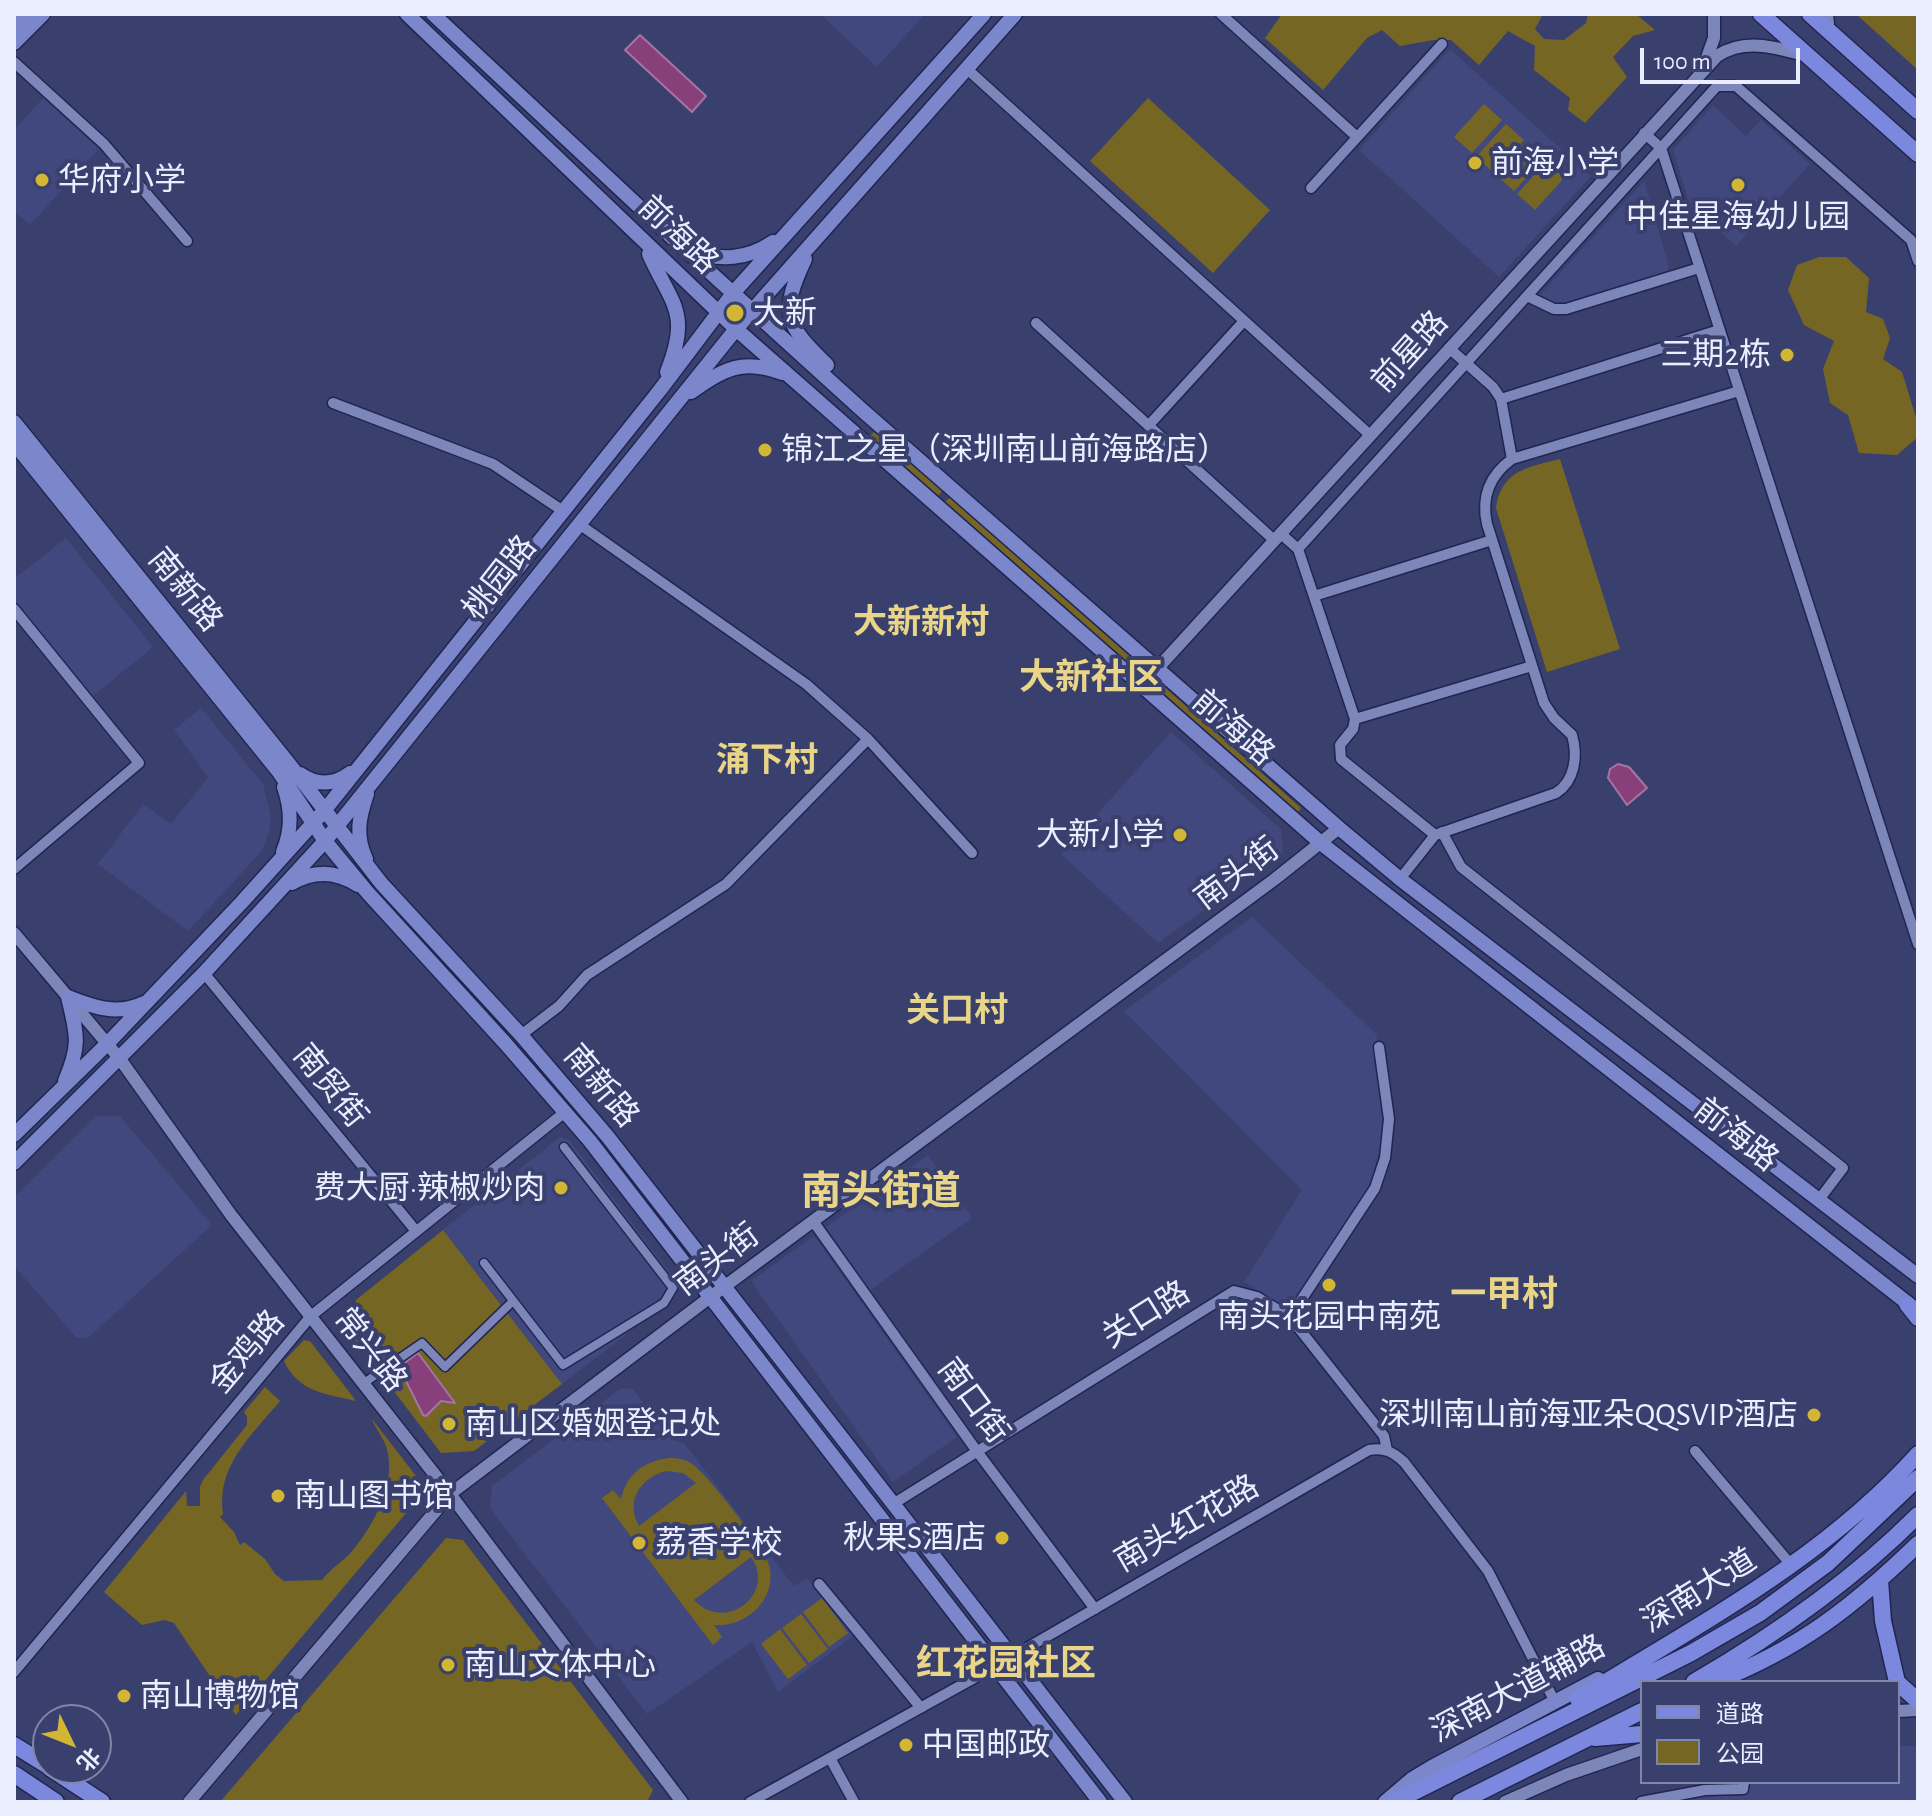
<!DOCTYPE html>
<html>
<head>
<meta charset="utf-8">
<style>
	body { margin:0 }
	#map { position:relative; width:1932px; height:1816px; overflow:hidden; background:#39406e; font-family:"Alegreya Sans","Noto Sans SC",sans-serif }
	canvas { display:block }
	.frame { position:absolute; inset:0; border:16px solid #eaeeff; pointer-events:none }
	.legend { position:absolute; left:1640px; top:1680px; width:260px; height:104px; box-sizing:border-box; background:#39406e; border:2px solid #8086a8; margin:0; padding:10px 14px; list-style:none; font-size:24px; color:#eaeeff }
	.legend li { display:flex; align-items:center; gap:16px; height:40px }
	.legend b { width:40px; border:2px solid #8086a8 }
	.north { position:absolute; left:32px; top:1704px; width:80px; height:80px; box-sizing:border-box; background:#39406e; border:2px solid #8086a8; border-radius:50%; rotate:133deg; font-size:22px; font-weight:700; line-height:32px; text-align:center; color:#eaeeff }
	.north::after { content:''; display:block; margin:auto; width:28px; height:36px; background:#d4b635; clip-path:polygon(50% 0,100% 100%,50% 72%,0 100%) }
	.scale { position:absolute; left:1640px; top:48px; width:160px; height:36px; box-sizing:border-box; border:4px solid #eaeeff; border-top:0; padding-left:10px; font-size:24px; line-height:28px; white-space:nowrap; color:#eaeeff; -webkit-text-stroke:6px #39406e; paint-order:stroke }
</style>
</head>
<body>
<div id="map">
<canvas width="1932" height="1816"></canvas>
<div class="frame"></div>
<ul class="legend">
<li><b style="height:10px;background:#7b88dd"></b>道路</li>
<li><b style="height:22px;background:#766624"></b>公园</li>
</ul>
<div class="north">北</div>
<div class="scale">100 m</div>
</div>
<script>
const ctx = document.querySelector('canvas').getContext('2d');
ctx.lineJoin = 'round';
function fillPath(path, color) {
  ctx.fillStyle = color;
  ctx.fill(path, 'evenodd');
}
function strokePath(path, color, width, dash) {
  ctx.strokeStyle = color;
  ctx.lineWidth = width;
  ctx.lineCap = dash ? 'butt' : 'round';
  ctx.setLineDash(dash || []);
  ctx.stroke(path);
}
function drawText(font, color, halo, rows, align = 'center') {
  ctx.font = font + ' "Alegreya Sans","Noto Sans SC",sans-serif';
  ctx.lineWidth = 8;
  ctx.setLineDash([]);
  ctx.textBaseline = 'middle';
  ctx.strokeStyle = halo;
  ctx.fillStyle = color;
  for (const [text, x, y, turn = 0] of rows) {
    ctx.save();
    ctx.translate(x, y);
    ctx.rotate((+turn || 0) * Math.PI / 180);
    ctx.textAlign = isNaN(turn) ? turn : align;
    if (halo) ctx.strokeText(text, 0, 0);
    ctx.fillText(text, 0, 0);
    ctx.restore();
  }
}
fillPath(new Path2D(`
	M820 14H925L877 67Z
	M1450 49 1591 176 1499 277 1359 150Z
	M43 98 99 149 30 225 14 211V130Z
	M1713 105 1746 136 1761 120 1810 164 1736 246 1690 205 1673 150Z
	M1644 181 1669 267 1665 275 1563 306 1540 295Z
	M66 538 153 647 93 696 14 599V579Z
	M201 708 263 784 271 817 270 829 262 851 188 931 98 864 143 804 171 824 208 777 174 730Z
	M1171 732 1281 829 1283 853 1158 943 1061 854Z
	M1252 917 1376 1034 1394 1129 1383 1130 1371 1187 1290 1310 1244 1282 1302 1190 1124 1011Z
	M96 1116H120L212 1225 88 1338 76 1337 14 1266V1197Z
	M560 1137 569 1140 677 1282 669 1301 562 1384 443 1230Z
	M928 1155 972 1218 870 1290 826 1227Z
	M814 1236 957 1437 893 1482 751 1281Z
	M621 1388 633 1389 672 1440 684 1443 794 1586 807 1578 853 1636 778 1692 752 1642 647 1714 490 1508 492 1486Z
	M1898 1746H1918V1802H1678L1691 1797 1744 1795 1748 1782H1898Z`), '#40487d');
fillPath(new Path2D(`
	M1282 14H1543L1535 29 1544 39 1564 40 1586 23 1588 14H1636L1655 30 1633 36 1613 57 1627 77 1585 123 1568 110 1570 98 1534 70 1535 46 1508 31 1479 65 1451 40H1433L1400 46 1382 30 1367 38 1323 90 1265 38Z
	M1856 14H1918V70Z
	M1148 98 1270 210 1213 273 1090 161Z
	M1484 104 1502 120 1472 153 1454 137Z
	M1506 124 1524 140 1494 173 1476 157Z
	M1526 142 1544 159 1514 191 1496 175Z
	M1547 161 1565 177 1535 210 1517 194Z
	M1819 257H1846L1869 278 1866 312 1883 319 1890 338 1883 359 1902 372 1918 424V437L1897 455 1859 453 1848 415 1830 403 1823 369 1834 341 1804 325 1788 290 1797 265Z
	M874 432 942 491 938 496 870 436Z
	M1560 459 1620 649 1547 672 1496 508C1501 470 1529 467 1560 459Z
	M950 497 1301 808 1298 812 945 502Z
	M443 1230 562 1384 474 1451 441 1453 352 1336 356 1300Z
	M304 1340 310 1341 356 1401C326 1394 298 1392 284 1361Z
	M265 1387 280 1401C251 1436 216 1466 223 1514L220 1517 234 1532 240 1545 244 1542 265 1559 275 1574 284 1581 322 1580C333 1566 343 1562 353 1550 374 1525 398 1480 386 1446 383 1437 375 1428 372 1419L416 1476 412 1506 236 1715 174 1623 164 1620 142 1625 104 1592 186 1491 187 1506H200V1487L203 1480 247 1425V1417L244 1412Z
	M669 1458C678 1458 685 1459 692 1464 708 1474 761 1545 768 1562 780 1596 748 1628 714 1625L722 1637 713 1645 602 1498 613 1490 621 1499C626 1474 645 1461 669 1458ZM666 1471 683 1473 696 1483 639 1526C625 1501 640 1478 666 1471ZM751 1557C777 1593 726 1634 694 1600Z
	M446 1538 463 1540 653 1790 647 1802H220Z
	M822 1598 848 1633 829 1647 803 1612Z
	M801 1614 828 1649 809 1663 782 1628Z
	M780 1629 807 1665 788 1679 761 1644Z`), '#766624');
const water = new Path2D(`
	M640 35 706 96 692 112 625 50Z
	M1618 764 1629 767 1647 788 1627 805 1608 778 1610 769Z
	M418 1353 455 1403 441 1401 426 1416 423 1415 399 1367Z`);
fillPath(water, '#88407a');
strokePath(water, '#a574a2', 2);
const pedestrian = new Path2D(`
	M484 1263 563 1365 664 1303 673 1288 564 1147
	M364 1383 422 1343 445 1367 513 1301`);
const minor = new Path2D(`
	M1221 14 1357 137
	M1828 14 1829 23
	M14 62 104 144 187 241
	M966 68 1370 435
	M1644 133 1661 148 1918 944
	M1311 188 1442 44
	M1527 296 1554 309H1566L1699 268
	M1036 323 1274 540
	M1449 348 1493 387 1501 399
	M333 403 493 464 563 511
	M1149 425 1244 321
	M1512 459 1501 399 1719 330
	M579 524 806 684 868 739 972 853
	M1280 533 1298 549 1355 719 1353 729 1340 745 1341 759 1435 835
	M1298 549 1717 86H1736L1911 240 1918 261
	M1314 596 1492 540
	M14 609 139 763 14 869
	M1355 719 1532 666
	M1442 832 1461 867 1843 1168 1818 1201
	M1400 879 1435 835 1556 793C1575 781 1578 756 1572 735L1554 718 1544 703 1487 524C1481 497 1490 475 1512 459L1739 391
	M204 973 416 1231
	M521 1035 559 1006 587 975 726 884 868 739
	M813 1221 976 1450 1095 1609
	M1290 1317 1375 1188 1385 1158 1389 1119 1379 1047
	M1695 1451 1792 1566
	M893 1504 1234 1291 1257 1297 1290 1317 1384 1436 1387 1450
	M819 1584 921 1708
	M14 1672 311 1316 565 1112
	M830 1758 854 1802
	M750 1802 994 1667 1369 1450C1384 1447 1393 1452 1404 1462L1488 1571 1555 1702
	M1641 1802 1705 1790 1743 1789 1744 1782`);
const tertiary = new Path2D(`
	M1705 63 1714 38V14
	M1157 669 1717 56C1744 38 1775 47 1804 55
	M14 933 120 1059 231 1215 450 1494 682 1802
	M1898 1711 1918 1710
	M189 1802 450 1494 709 1298 1275 879 1339 828
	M1505 1802 1566 1775 1642 1749`);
const secondary = new Path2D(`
	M407 14 736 329 1322 844 1915 1309
	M433 14 680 245 862 410 1339 828 1400 879 1918 1276
	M14 28 28 14
	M14 43 43 14
	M691 250C719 262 748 259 773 242
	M649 254C672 305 691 312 667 372
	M805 259C779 314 786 325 827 365
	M691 392C724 369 742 358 782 373
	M14 422 289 764 381 883 521 1035 608 1137 1125 1802
	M14 443 279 772 325 841 368 893 505 1043 590 1141 1100 1802
	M300 774C317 786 334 785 350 773
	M283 852C292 830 292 810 284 787
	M366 859C355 836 359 817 367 794
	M292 883C314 870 336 871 358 885
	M68 997C94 1007 117 1016 144 1003
	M65 1081C81 1044 77 1035 68 997
	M14 1135 107 1044 242 902 324 811 660 390 734 292 984 14
	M14 1163 204 973 325 841 736 329 1015 14
	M1385 1802 1412 1779 1432 1767 1598 1679`);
const primary = new Path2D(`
	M1761 14 1918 154
	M1810 14 1918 111
	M1907 1304 1918 1318
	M1880 1580 1883 1621 1897 1682
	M1694 1682C1775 1635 1852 1581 1918 1515
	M1714 1682C1798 1650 1854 1606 1918 1544
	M1898 1683 1918 1701
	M1578 1699C1697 1625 1823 1560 1918 1454
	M1595 1738 1642 1734
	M14 1745 48 1766
	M50 1768 102 1802
	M14 1774 56 1802
	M1394 1802 1691 1653 1760 1613 1828 1563 1918 1478
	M1460 1802 1642 1711`);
strokePath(pedestrian, '#202551', 11);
strokePath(minor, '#202551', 13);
strokePath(tertiary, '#202551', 15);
strokePath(secondary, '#202551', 17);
strokePath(primary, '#202551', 19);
strokePath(pedestrian, '#7c86b9', 8);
strokePath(minor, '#7c86b9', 10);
strokePath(tertiary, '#7c86b9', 12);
strokePath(secondary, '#7c87cb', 14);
strokePath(primary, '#7b88dd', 16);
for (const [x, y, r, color] of [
	[1475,163,8,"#d4b635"],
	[42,180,8,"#d4b635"],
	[1738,185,8,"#d4b635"],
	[735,313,10,"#d4b635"],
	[1787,355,8,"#d4b635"],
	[765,450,8,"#d4b635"],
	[1180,835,8,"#d4b635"],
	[561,1188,8,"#d4b635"],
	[1329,1285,8,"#d4b635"],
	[1814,1415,8,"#d4b635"],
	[449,1424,8,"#d4b635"],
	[278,1496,8,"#d4b635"],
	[1002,1538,8,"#d4b635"],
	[639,1543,8,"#d4b635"],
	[448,1665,8,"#d4b635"],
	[124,1696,8,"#d4b635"],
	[906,1745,8,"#d4b635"]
]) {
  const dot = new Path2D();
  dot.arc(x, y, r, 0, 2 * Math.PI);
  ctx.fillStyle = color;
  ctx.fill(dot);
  strokePath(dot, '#39406e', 3);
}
drawText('32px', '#eaeeff', '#39406e', [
	["前海小学",1491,163],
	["华府小学",58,180],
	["中佳星海幼儿园",1738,217,"center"],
	["大新",753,313],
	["三期2栋",1771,355,"right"],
	["锦江之星（深圳南山前海路店）",781,450],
	["大新小学",1164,835,"right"],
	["费大厨·辣椒炒肉",545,1188,"right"],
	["南头花园中南苑",1329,1317,"center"],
	["深圳南山前海亚朵QQSVIP酒店",1798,1415,"right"],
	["南山区婚姻登记处",465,1424],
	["南山图书馆",294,1496],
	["秋果S酒店",986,1538,"right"],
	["荔香学校",655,1543],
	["南山文体中心",464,1665],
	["南山博物馆",140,1696],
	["中国邮政",922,1745]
], 'left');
drawText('32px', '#eaeeff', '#39406e', [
	["前海路",678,235,44],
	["前星路",1410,352,-48],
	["桃园路",500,578,-52],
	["南新路",185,590,51],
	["前海路",1233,728,41],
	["南头街",1237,874,-37],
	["南贸街",330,1086,51],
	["南新路",601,1086,50],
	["前海路",1736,1135,38],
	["南头街",717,1260,-37],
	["关口路",1146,1315,-32],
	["常兴路",370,1350,52],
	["金鸡路",247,1352,-50],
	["南口街",973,1401,54],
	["南头红花路",1187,1524,-30],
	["深南大道",1699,1591,-32],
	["深南大道辅路",1518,1689,-28]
]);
drawText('bold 34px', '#e9d588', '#39406e', [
	["大新新村",921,623],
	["涌下村",767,761],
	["关口村",957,1011]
]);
drawText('bold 36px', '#e9d588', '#39406e', [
	["大新社区",1091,678],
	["一甲村",1504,1295],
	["红花园社区",1006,1664]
]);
drawText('bold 40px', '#e9d588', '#39406e', [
	["南头街道",881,1192]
]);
</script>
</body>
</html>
